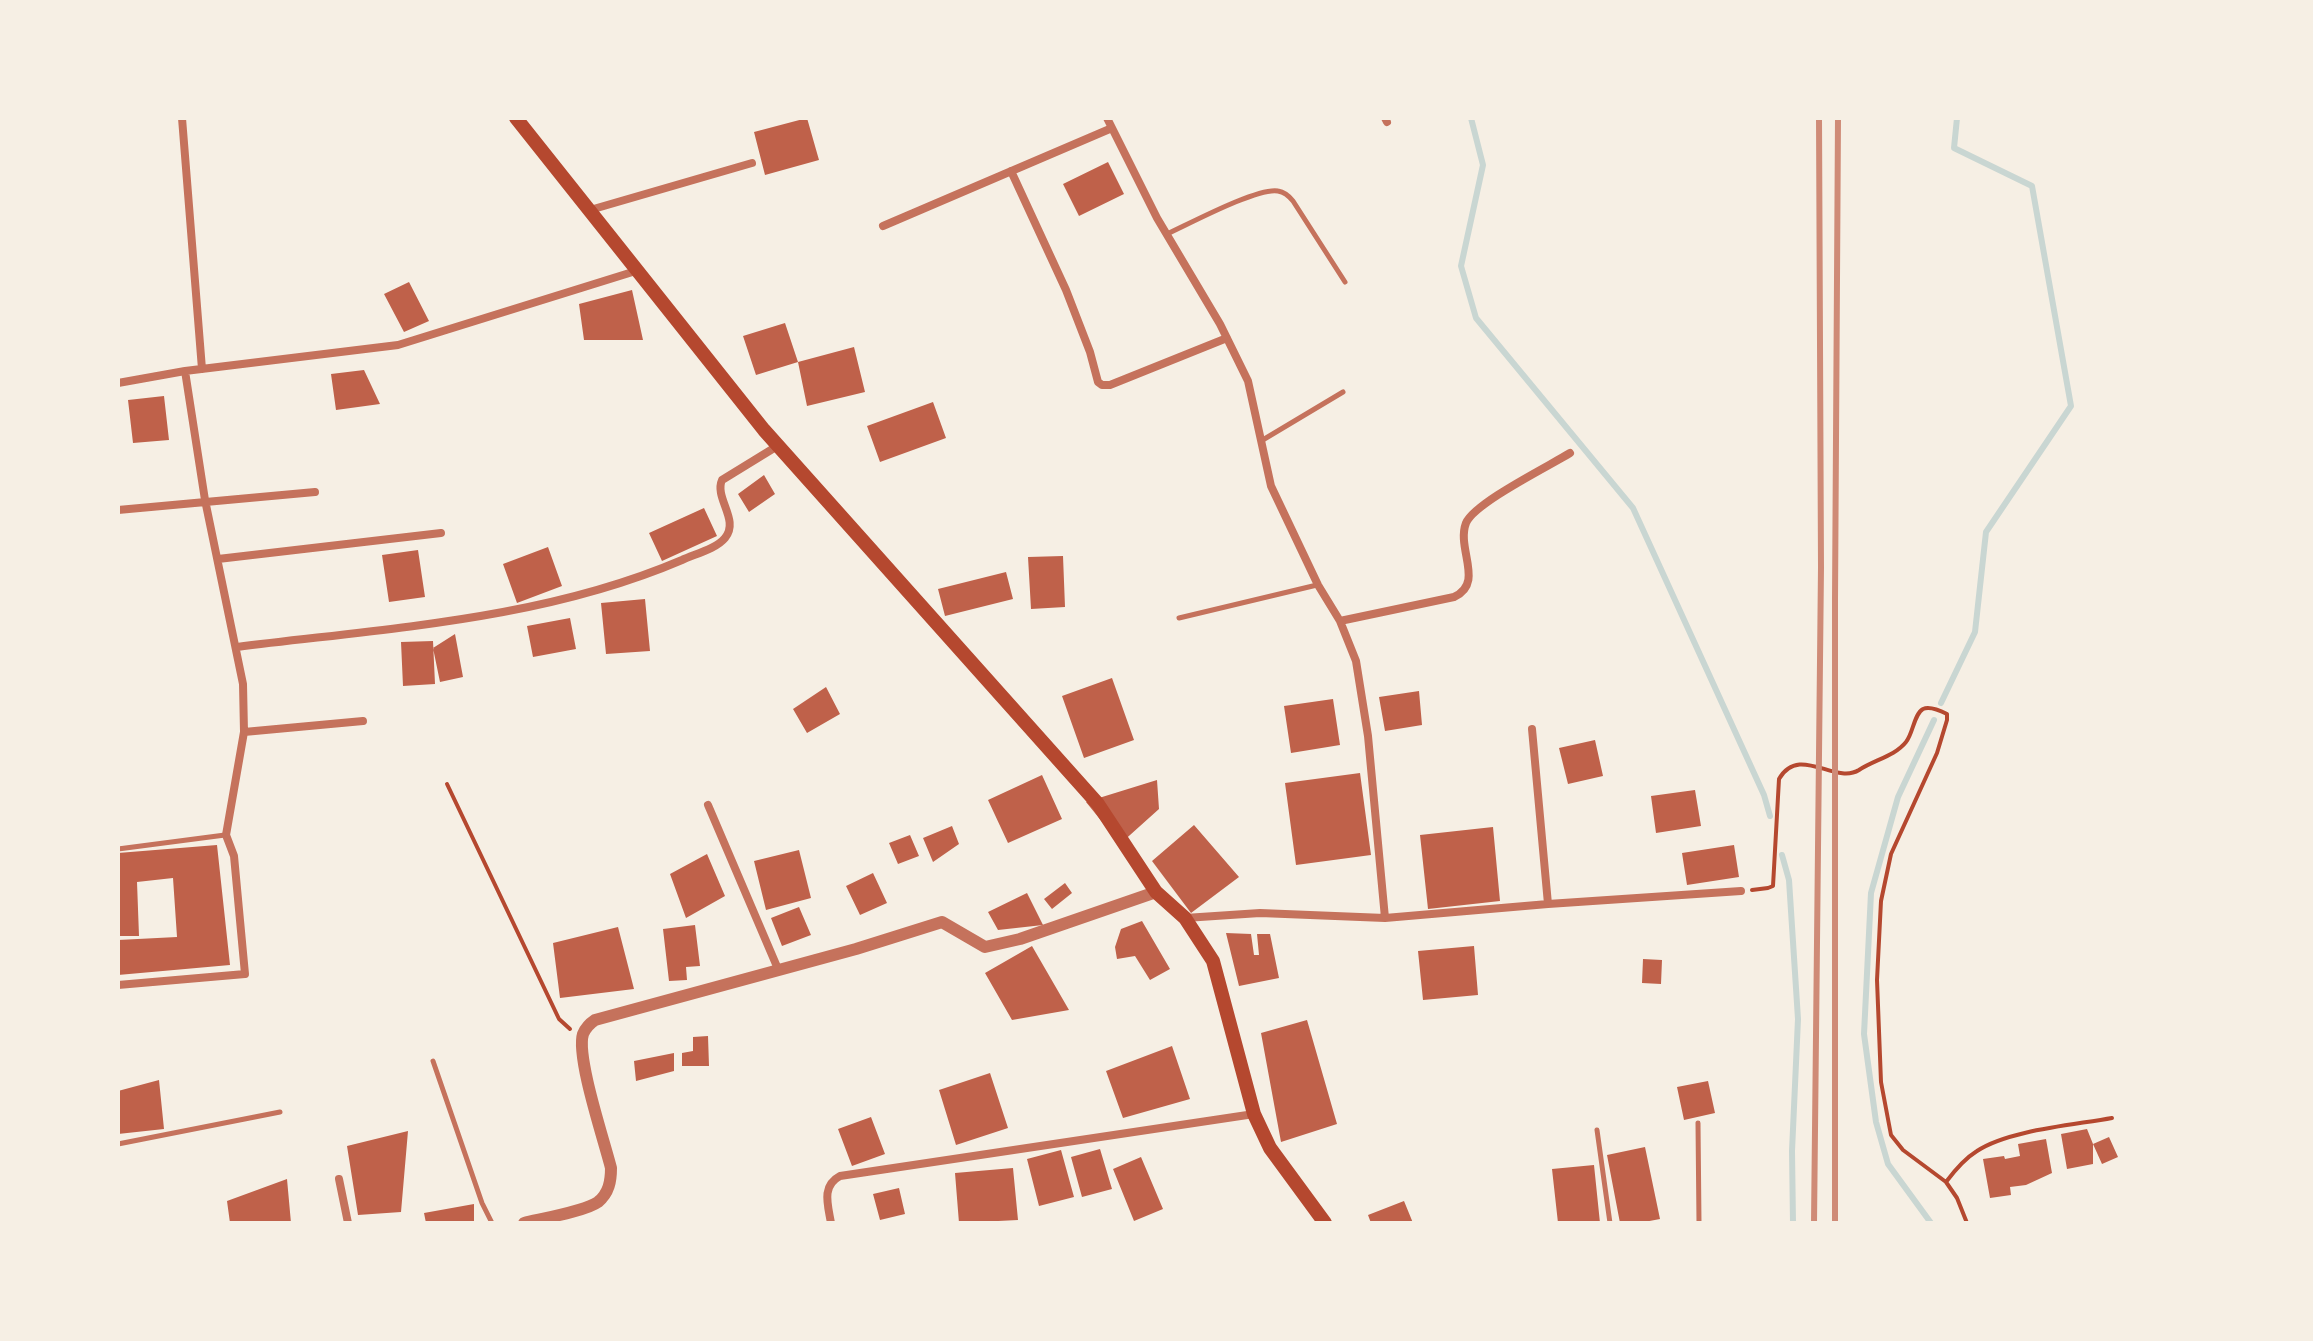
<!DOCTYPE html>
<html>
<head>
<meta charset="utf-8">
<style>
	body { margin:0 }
	#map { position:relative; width:2313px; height:1341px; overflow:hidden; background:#f6efe4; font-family:"Titillium Web",sans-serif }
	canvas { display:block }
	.frame { position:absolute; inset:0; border:120px solid #f6efe4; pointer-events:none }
</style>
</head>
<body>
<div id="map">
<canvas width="2313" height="1341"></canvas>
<div class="frame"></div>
</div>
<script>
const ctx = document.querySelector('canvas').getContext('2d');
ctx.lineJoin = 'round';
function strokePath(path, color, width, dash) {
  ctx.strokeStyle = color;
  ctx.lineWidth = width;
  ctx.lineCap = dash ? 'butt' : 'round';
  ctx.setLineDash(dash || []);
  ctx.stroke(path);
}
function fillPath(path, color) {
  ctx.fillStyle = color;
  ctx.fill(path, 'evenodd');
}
strokePath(new Path2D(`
	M1471 118 1483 165 1461 266 1476 318 1633 508 1764 795 1770 816
	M1941 703 1975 632 1986 532 2071 406 2032 186 1954 148 1957 118
	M1782 855 1789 880 1798 1019 1792 1151 1793 1223
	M1931 1223 1888 1164 1876 1122 1864 1034 1871 893 1898 797 1934 720`), '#c9d6d2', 6);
fillPath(new Path2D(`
	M807 118 819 160 765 175 754 132Z
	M1108 162 1124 194 1079 216 1063 184Z
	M409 282 429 321 404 332 384 294Z
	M632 290 643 340H584L579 304Z
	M785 323 798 362 756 375 743 336Z
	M854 347 865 392 807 406 798 362Z
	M364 370 380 404 336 410 331 374Z
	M164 396 169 440 133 443 128 400Z
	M933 402 946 438 880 462 867 426Z
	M764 475 775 494 749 512 738 494Z
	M704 508 717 536 662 561 649 533Z
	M548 547 562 586 517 603 503 564Z
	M418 550 425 597 389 602 382 555Z
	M1063 556 1065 607 1031 609 1028 557Z
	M1006 572 1013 599 945 616 938 589Z
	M645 599 650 651 606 654 601 603Z
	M570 618 576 649 533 657 527 626Z
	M455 634 463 677 440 682 433 648Z
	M433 641 435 684 403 686 401 642Z
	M1112 678 1134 740 1084 758 1062 696Z
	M826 687 840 714 807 733 793 709Z
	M1419 691 1422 725 1385 731 1379 697Z
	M1333 699 1340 745 1291 753 1284 706Z
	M1595 740 1603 776 1568 784 1559 748Z
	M1360 773 1371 855 1296 865 1285 783Z
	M1042 775 1062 819 1008 843 988 800Z
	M1157 780 1159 809 1120 844 1086 802Z
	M1695 790 1701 826 1656 833 1651 796Z
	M1194 825 1239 877 1191 913 1152 861Z
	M952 826 959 844 933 862 923 838Z
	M1493 827 1500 901 1428 909 1420 835Z
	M910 835 919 856 898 864 889 843Z
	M217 845 230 965 118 975V940L177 937 173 878 137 882 139 936H118V853Z
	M1734 845 1739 877 1687 885 1682 853Z
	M799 850 811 898 766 910 754 861Z
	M707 854 725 896 686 918 670 874Z
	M873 873 887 903 860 915 846 886Z
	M1065 883 1072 893 1052 909 1044 899Z
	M1027 893 1043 925 998 930 988 912Z
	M799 907 811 935 782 946 771 918Z
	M1142 921 1170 969 1150 980 1135 956 1117 959 1115 947 1121 929Z
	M695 925 700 966 686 967 687 980 669 981 663 929Z
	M618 927 634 989 560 998 553 943Z
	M1226 933 1251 934 1254 955H1259L1257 934H1270L1279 978 1239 986Z
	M1032 946 1069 1010 1012 1020 985 973Z
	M1474 946 1478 995 1423 1000 1418 951Z
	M1643 959 1662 960 1661 984 1642 983Z
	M1307 1020 1337 1124 1281 1142 1261 1033Z
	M708 1036 709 1066H682V1053L693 1051V1037Z
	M1172 1046 1190 1099 1123 1118 1106 1071Z
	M674 1053V1071L636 1081 634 1061Z
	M990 1073 1008 1128 956 1145 939 1090Z
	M159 1080 164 1129 118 1134V1091Z
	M1708 1081 1715 1113 1684 1120 1677 1087Z
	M871 1117 885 1154 852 1166 838 1129Z
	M2087 1129 2093 1144 2109 1137 2118 1157 2102 1164 2093 1144V1164L2067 1169 2061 1134Z
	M408 1131 401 1212 358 1215 347 1146Z
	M2046 1139 2052 1173 2026 1185 2010 1187 2011 1195 1990 1198 1983 1159 2004 1156 2005 1159 2020 1156 2018 1144Z
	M1645 1147 1660 1219 1639 1223H1620L1607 1155Z
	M1100 1149 1112 1189 1082 1197 1071 1157Z
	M1061 1150 1074 1197 1039 1206 1027 1159Z
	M1141 1157 1163 1209 1134 1221 1113 1169Z
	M1594 1165 1600 1223H1558L1552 1169Z
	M1013 1168 1018 1220 959 1223 955 1173Z
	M287 1179 291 1223H230L227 1201Z
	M899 1188 905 1214 880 1220 873 1194Z
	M1404 1201 1413 1223H1371L1368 1215Z
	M474 1204V1223H426L424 1213Z`), '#bf614a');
strokePath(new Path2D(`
	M447 784 559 1019 570 1029
	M1752 890 1768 888 1773 886 1779 779C1799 744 1835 785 1859 770 1874 760 1895 756 1906 742 1913 734 1914 714 1923 709 1930 706 1941 711 1947 714V720L1937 753 1891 854 1881 901 1877 980 1881 1082 1891 1135 1903 1150 1946 1182 1957 1198 1967 1223
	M1946 1182C1955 1170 1964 1159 1977 1151 2009 1130 2074 1125 2112 1118`), '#b5482f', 4);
strokePath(new Path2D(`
	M1167 234C1189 224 1258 187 1278 191 1284 192 1289 196 1293 201L1345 282
	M1261 441 1343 392
	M1179 618 1317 585
	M118 849 225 835
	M433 1061 482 1203 492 1223
	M1698 1123 1699 1223
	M1597 1130 1610 1223
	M118 1144 280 1112`), '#c5725c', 5);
strokePath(new Path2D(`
	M182 118 202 369
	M1107 118 1157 218 1220 324 1248 381 1271 486 1318 585 1340 621 1356 661 1368 736 1385 918
	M1385 118 1387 122
	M1011 171 1066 290 1090 352 1098 382 1102 385H1110L1227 338
	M590 210 752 163
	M883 226 1112 128
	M118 383 185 371 398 345 639 270
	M118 510 315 492
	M218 559 441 533
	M1340 621 1454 597C1485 583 1456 549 1466 523 1474 503 1549 466 1570 453
	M237 647C387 628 542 620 682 560 695 554 716 549 725 538 740 520 714 498 722 480L779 445
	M1532 729 1548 904
	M244 732 363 721
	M708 805 778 969
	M1185 918 1260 913 1385 918 1548 904 1741 891
	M118 985 245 974 234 856 226 835 244 732 243 684 205 500 185 371
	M339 1179 348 1223
	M831 1223C828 1205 821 1186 840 1176L1254 1114`), '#c5725c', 8);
strokePath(new Path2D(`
	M524 1223C540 1219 586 1211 598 1202 609 1193 611 1181 611 1168 604 1140 576 1057 583 1034 586 1027 589 1024 595 1020L856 949 942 922 985 947 1020 939 1156 892`), '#c5725c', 12);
strokePath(new Path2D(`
	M516 118 764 430 1098 804 1156 892 1185 918 1213 961 1254 1114 1270 1148 1325 1223`), '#b5482f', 14);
strokePath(new Path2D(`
	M1814 1223 1821 567 1819 118
	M1835 1223V598L1838 118`), '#cf8b77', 6);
</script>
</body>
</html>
